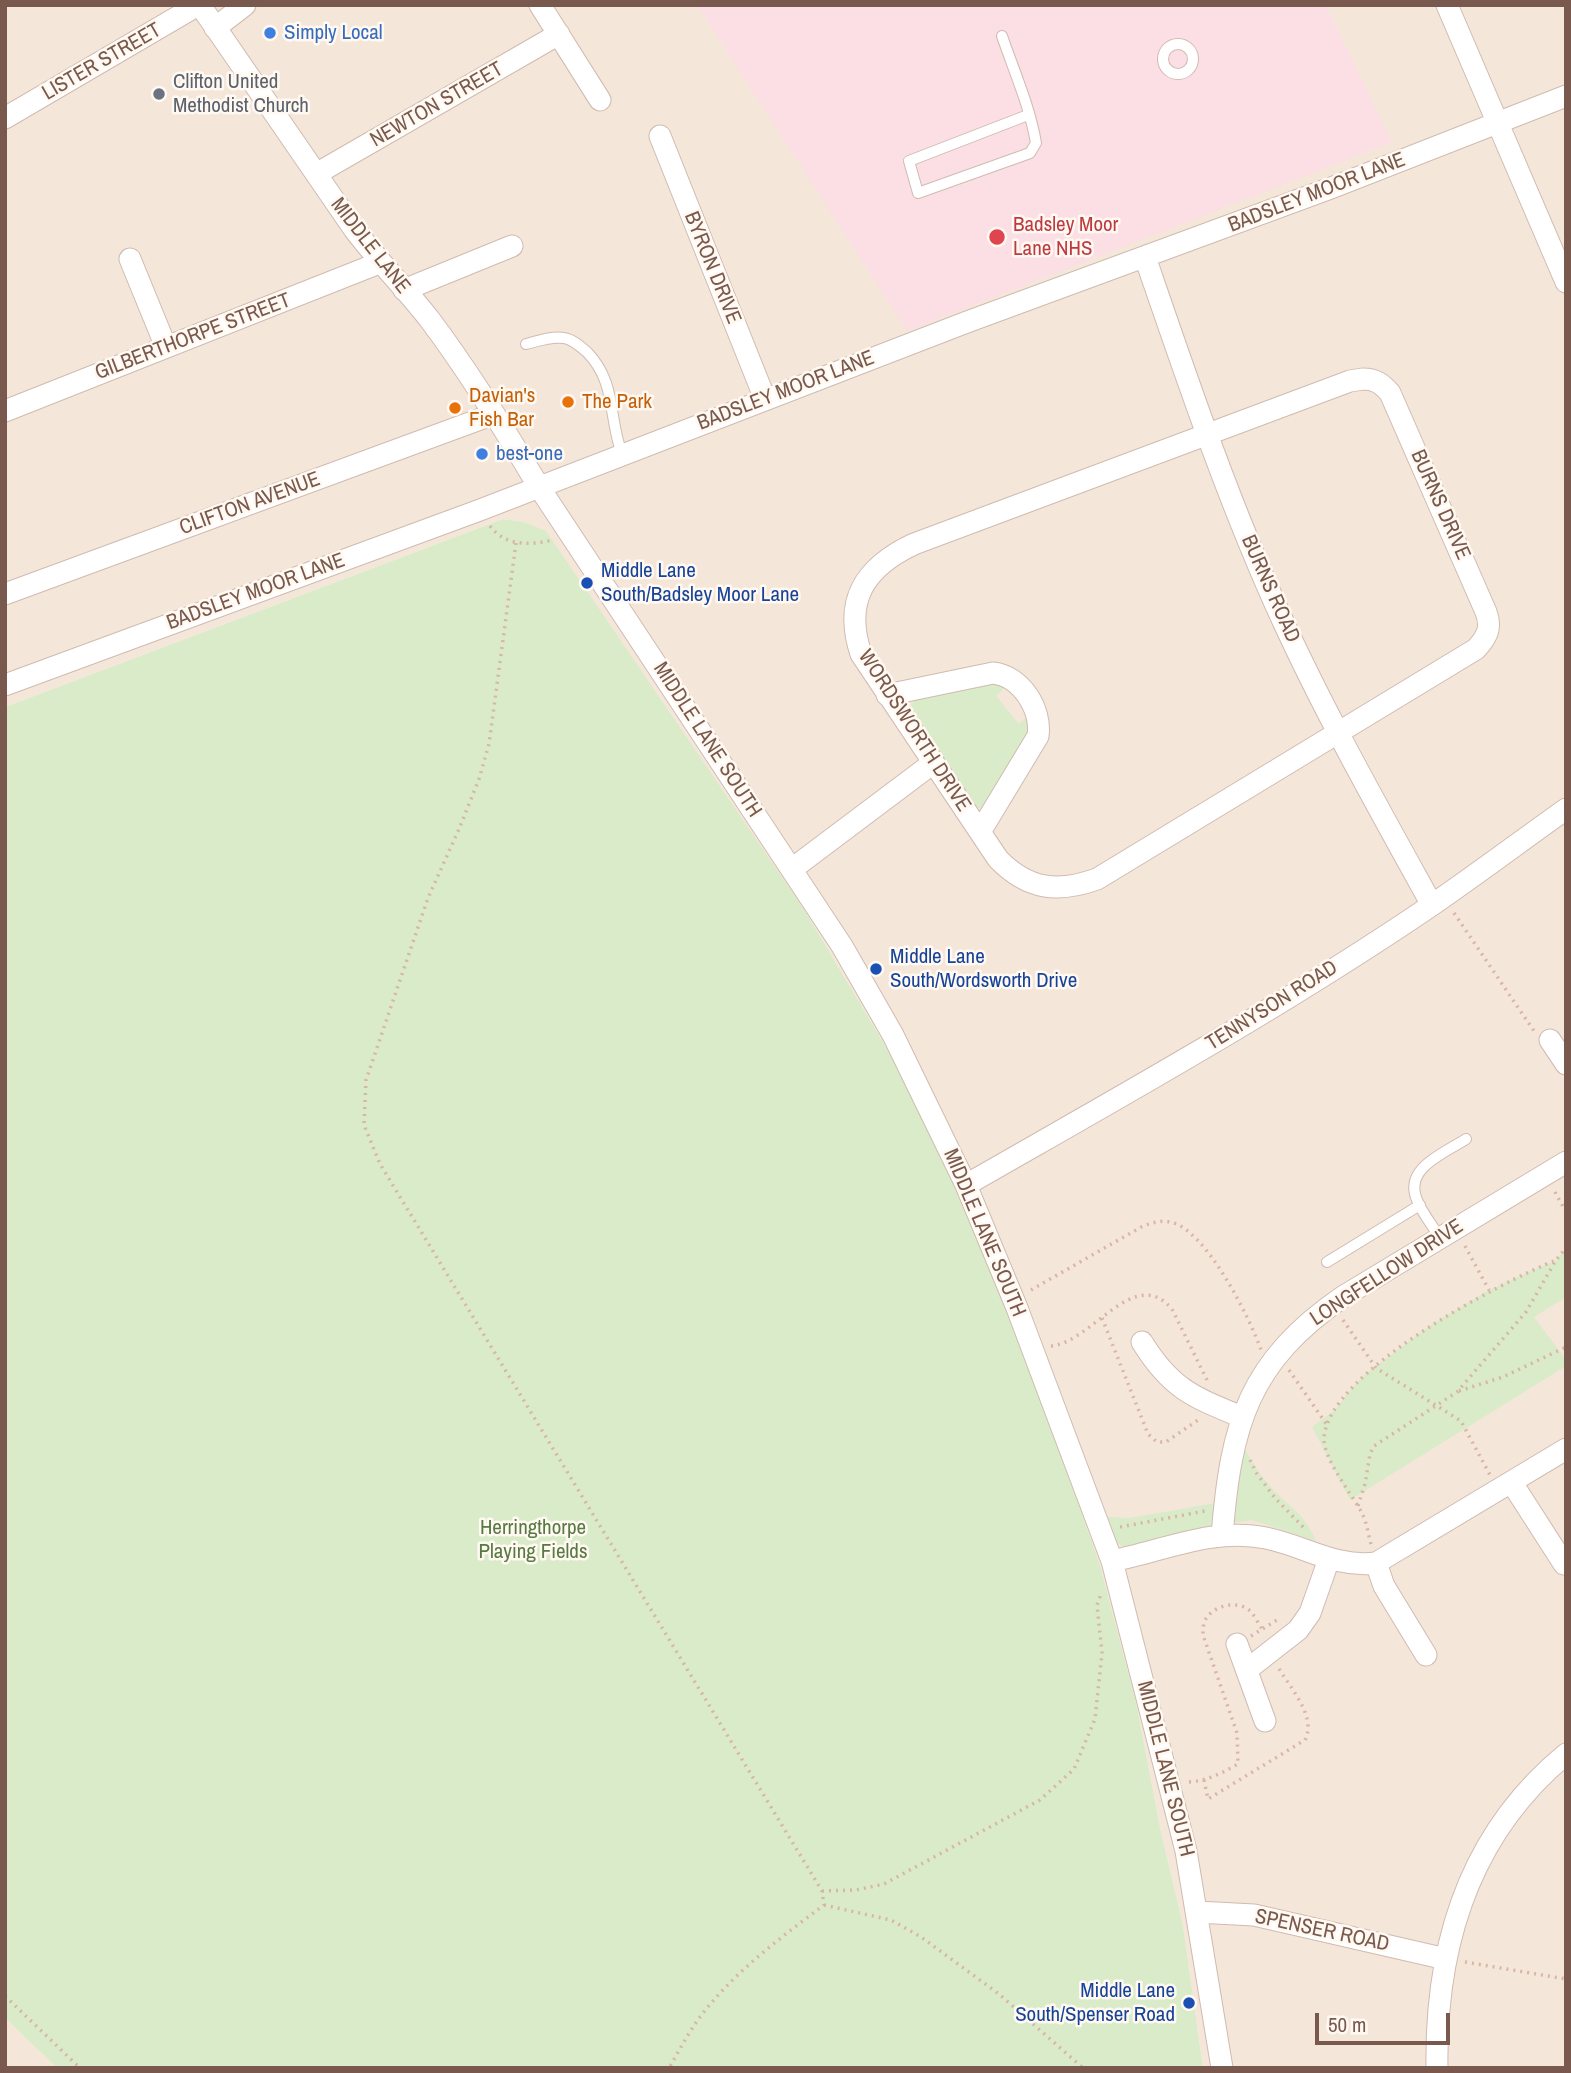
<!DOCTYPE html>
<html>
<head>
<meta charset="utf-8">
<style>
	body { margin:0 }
	#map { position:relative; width:1571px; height:2073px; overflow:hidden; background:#fdf5eb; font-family:"Archivo Narrow",sans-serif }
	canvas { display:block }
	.frame { position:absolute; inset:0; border:7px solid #79594d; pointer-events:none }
	.scale { position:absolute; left:1315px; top:2013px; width:135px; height:32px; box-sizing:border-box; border:4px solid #79594d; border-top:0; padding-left:9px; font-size:21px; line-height:24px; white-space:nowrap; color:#79594d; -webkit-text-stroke:5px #fff9f2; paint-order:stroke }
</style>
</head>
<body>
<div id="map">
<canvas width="1571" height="2073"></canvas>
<div class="frame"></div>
<div class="scale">50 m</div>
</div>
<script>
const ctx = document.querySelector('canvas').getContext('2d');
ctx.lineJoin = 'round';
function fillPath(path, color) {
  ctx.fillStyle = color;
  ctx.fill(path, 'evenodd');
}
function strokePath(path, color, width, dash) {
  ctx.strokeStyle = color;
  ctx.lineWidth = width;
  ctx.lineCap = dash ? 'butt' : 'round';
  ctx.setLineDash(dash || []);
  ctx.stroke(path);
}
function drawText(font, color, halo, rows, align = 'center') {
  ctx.font = font + ' "Archivo Narrow",sans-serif';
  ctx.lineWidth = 5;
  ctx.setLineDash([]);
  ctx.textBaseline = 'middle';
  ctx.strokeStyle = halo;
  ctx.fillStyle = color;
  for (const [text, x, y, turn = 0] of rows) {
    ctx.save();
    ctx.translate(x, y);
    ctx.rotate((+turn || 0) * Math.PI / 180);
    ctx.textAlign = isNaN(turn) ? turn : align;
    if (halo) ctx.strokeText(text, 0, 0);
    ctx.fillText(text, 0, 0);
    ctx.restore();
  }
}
fillPath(new Path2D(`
	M5 5H1566V2068H1203L1183 1925 1161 1832 1136 1702 1100 1565 1011 1311 967 1209 886 1047 805 911 524 522 503 519 5 707Z
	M5 2018 57 2068H5Z`), '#f5e6da');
fillPath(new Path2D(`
	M697 5H1326L1392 142 907 331Z`), '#fbdfe4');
fillPath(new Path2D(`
	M503 519 524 522 546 531 805 911 886 1047 967 1209 1011 1311 1100 1565 1136 1702 1161 1832 1183 1925 1203 2068H57L5 2018V707Z
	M994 682 1005 687 996 696 1019 724 1027 717 1031 735 984 808H978L970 802 911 712C910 703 913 701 920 697Z
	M1566 1248V1297L1534 1317 1566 1360V1366L1350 1500 1312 1427 1336 1409 1349 1391 1363 1376 1431 1325 1489 1290 1556 1260Z
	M1242 1444C1250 1459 1260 1474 1270 1486 1289 1508 1305 1513 1316 1541L1252 1520 1207 1527 1153 1544 1126 1549 1115 1541 1108 1517 1130 1518 1232 1500Z`), '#daebc9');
const lane = new Path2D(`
	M1002 36C1014 71 1030 107 1036 143L1030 153 918 193 909 161 1028 115
	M1163 59a15 15 0 1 1 30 0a15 15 0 1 1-30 0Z
	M526 344C538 341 551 336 564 338 572 339 580 346 587 352 617 383 608 417 622 454
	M1440 1238C1433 1226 1422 1213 1417 1200 1403 1168 1445 1153 1466 1139
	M1327 1262 1420 1205`);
const street = new Path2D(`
	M200 5 354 229C378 261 406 289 430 320 470 373 505 430 539 487L842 946 893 1035 966 1185 1017 1308 1112 1561 1186 1851 1222 2068
	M540 5 600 100
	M1447 5 1566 282
	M215 28 245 5
	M5 118 198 5
	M660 136 765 399
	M316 174 559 34
	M1145 257C1187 379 1228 501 1282 619 1327 717 1380 811 1432 905
	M130 259 166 347
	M404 290 512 246
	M1363 379C1376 379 1382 384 1390 393L1486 612C1492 628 1487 637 1476 649L1097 879C1058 893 1028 890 998 859L861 654C843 600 865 567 914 544L1350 381Z
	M5 411 379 263
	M5 594 494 414
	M5 685 480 510 967 322 1331 188 1566 96
	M887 695 993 673C1021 676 1042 709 1038 736L980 832
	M792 869 933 763
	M1550 1040 1566 1064
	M966 1185C1123 1095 1282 1007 1432 905 1477 874 1521 841 1566 809
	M1142 1342C1171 1389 1193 1397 1242 1417
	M1512 1483 1564 1564
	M1222 1536C1231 1424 1248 1362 1344 1296L1566 1162
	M1112 1561C1163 1551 1213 1527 1266 1538 1305 1546 1335 1568 1376 1563L1566 1449
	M1376 1563 1384 1586 1426 1655
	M1237 1644 1265 1721
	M1248 1669 1298 1630 1310 1613 1329 1559
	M1197 1912 1254 1915 1446 1959
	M1437 2068C1435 1946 1469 1834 1566 1754`);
strokePath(lane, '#d0bbb0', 12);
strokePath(street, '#d0bbb0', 23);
strokePath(new Path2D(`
	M490 526C506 547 530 545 553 540
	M516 543 489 744 479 779 459 829 428 898 366 1080 364 1125 380 1164 822 1891 824 1905C780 1938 733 1973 700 2017 688 2033 679 2051 669 2068
	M1454 913 1534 1031
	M1555 1192 1566 1212
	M1465 1246 1489 1290
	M1031 1290 1143 1226C1152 1223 1160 1220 1170 1222 1205 1228 1250 1318 1261 1350
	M1102 1318 1148 1434 1157 1442H1166L1198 1420
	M1343 1320 1376 1368 1461 1421 1490 1475
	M1051 1346C1093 1342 1134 1264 1172 1309L1208 1382
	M1289 1370 1327 1425
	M1459 1391 1503 1377 1566 1347
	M1250 1460 1257 1474 1275 1498 1306 1530
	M1358 1506 1365 1484 1370 1454 1374 1446 1457 1392 1526 1312 1556 1260 1566 1248
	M1120 1527 1205 1511
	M1371 1544C1368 1534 1367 1523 1362 1513 1352 1494 1323 1459 1324 1438 1329 1371 1500 1283 1556 1260
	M1251 1636 1277 1620
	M1204 1780 1208 1799 1305 1740C1317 1716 1290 1688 1278 1667
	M1189 1782C1207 1781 1222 1773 1238 1764L1237 1733 1203 1635C1203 1631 1203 1627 1204 1623 1209 1607 1235 1599 1249 1610 1254 1614 1258 1623 1262 1629
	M822 1891 856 1890 884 1884 1040 1800 1074 1769 1095 1719 1102 1653 1097 1605 1101 1594
	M824 1905 891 1920 921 1937 999 1994 1083 2068
	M1465 1962 1566 1979
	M5 1996 80 2068`), '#d8b5a5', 3.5, [2, 5]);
strokePath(lane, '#fff', 10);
strokePath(street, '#fff', 21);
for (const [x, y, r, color] of [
	[270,33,7,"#3f7fe0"],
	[159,94,7,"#6b7280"],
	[997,237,9,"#e0444e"],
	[568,402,7,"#e8710a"],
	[455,408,7,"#e8710a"],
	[482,454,7,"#3f7fe0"],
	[587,583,7,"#1a4fb4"],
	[876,969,7,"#1a4fb4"],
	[1189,2003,7,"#1a4fb4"]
]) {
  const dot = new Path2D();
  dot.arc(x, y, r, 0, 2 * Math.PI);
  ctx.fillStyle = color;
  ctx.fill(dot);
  strokePath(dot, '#fff9f2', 2.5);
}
drawText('21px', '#366cbe', '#fff9f2', [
	["Simply Local",284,33],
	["best-one",496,454]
], 'left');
drawText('21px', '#79594d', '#fff9f2', [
	["LISTER STREET",102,62,-30],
	["NEWTON STREET",437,105,-30],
	["BADSLEY MOOR LANE",1317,193,-21],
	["MIDDLE LANE",370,246,52],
	["BYRON DRIVE",712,268,68],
	["GILBERTHORPE STREET",193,337,-21],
	["BADSLEY MOOR LANE",786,391,-21],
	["CLIFTON AVENUE",250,504,-20],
	["BURNS DRIVE",1440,505,66],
	["BURNS ROAD",1270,589,66],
	["BADSLEY MOOR LANE",256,592,-20],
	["WORDSWORTH DRIVE",914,731,57],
	["MIDDLE LANE SOUTH",707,740,57],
	["TENNYSON ROAD",1272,1006,-32],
	["MIDDLE LANE SOUTH",984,1233,67],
	["LONGFELLOW DRIVE",1387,1273,-33],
	["MIDDLE LANE SOUTH",1165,1769,76],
	["SPENSER ROAD",1322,1931,12]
]);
drawText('21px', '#5b616d', '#fff9f2', [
	["Clifton United",173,82],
	["Methodist Church",173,106]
], 'left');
drawText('21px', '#be3a42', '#fff9f2', [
	["Badsley Moor",1013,225],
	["Lane NHS",1013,249]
], 'left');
drawText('21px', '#c56008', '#fff9f2', [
	["Davian's",469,396],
	["Fish Bar",469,420],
	["The Park",582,402]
], 'left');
drawText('21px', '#164399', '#fff9f2', [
	["Middle Lane",601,571],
	["South/Badsley Moor Lane",601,595],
	["Middle Lane",890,957],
	["South/Wordsworth Drive",890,981],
	["Middle Lane",1175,1991,"right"],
	["South/Spenser Road",1175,2015,"right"]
], 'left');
drawText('21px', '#577942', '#fff9f2', [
	["Herringthorpe",533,1528],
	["Playing Fields",533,1552]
]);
</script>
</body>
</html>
